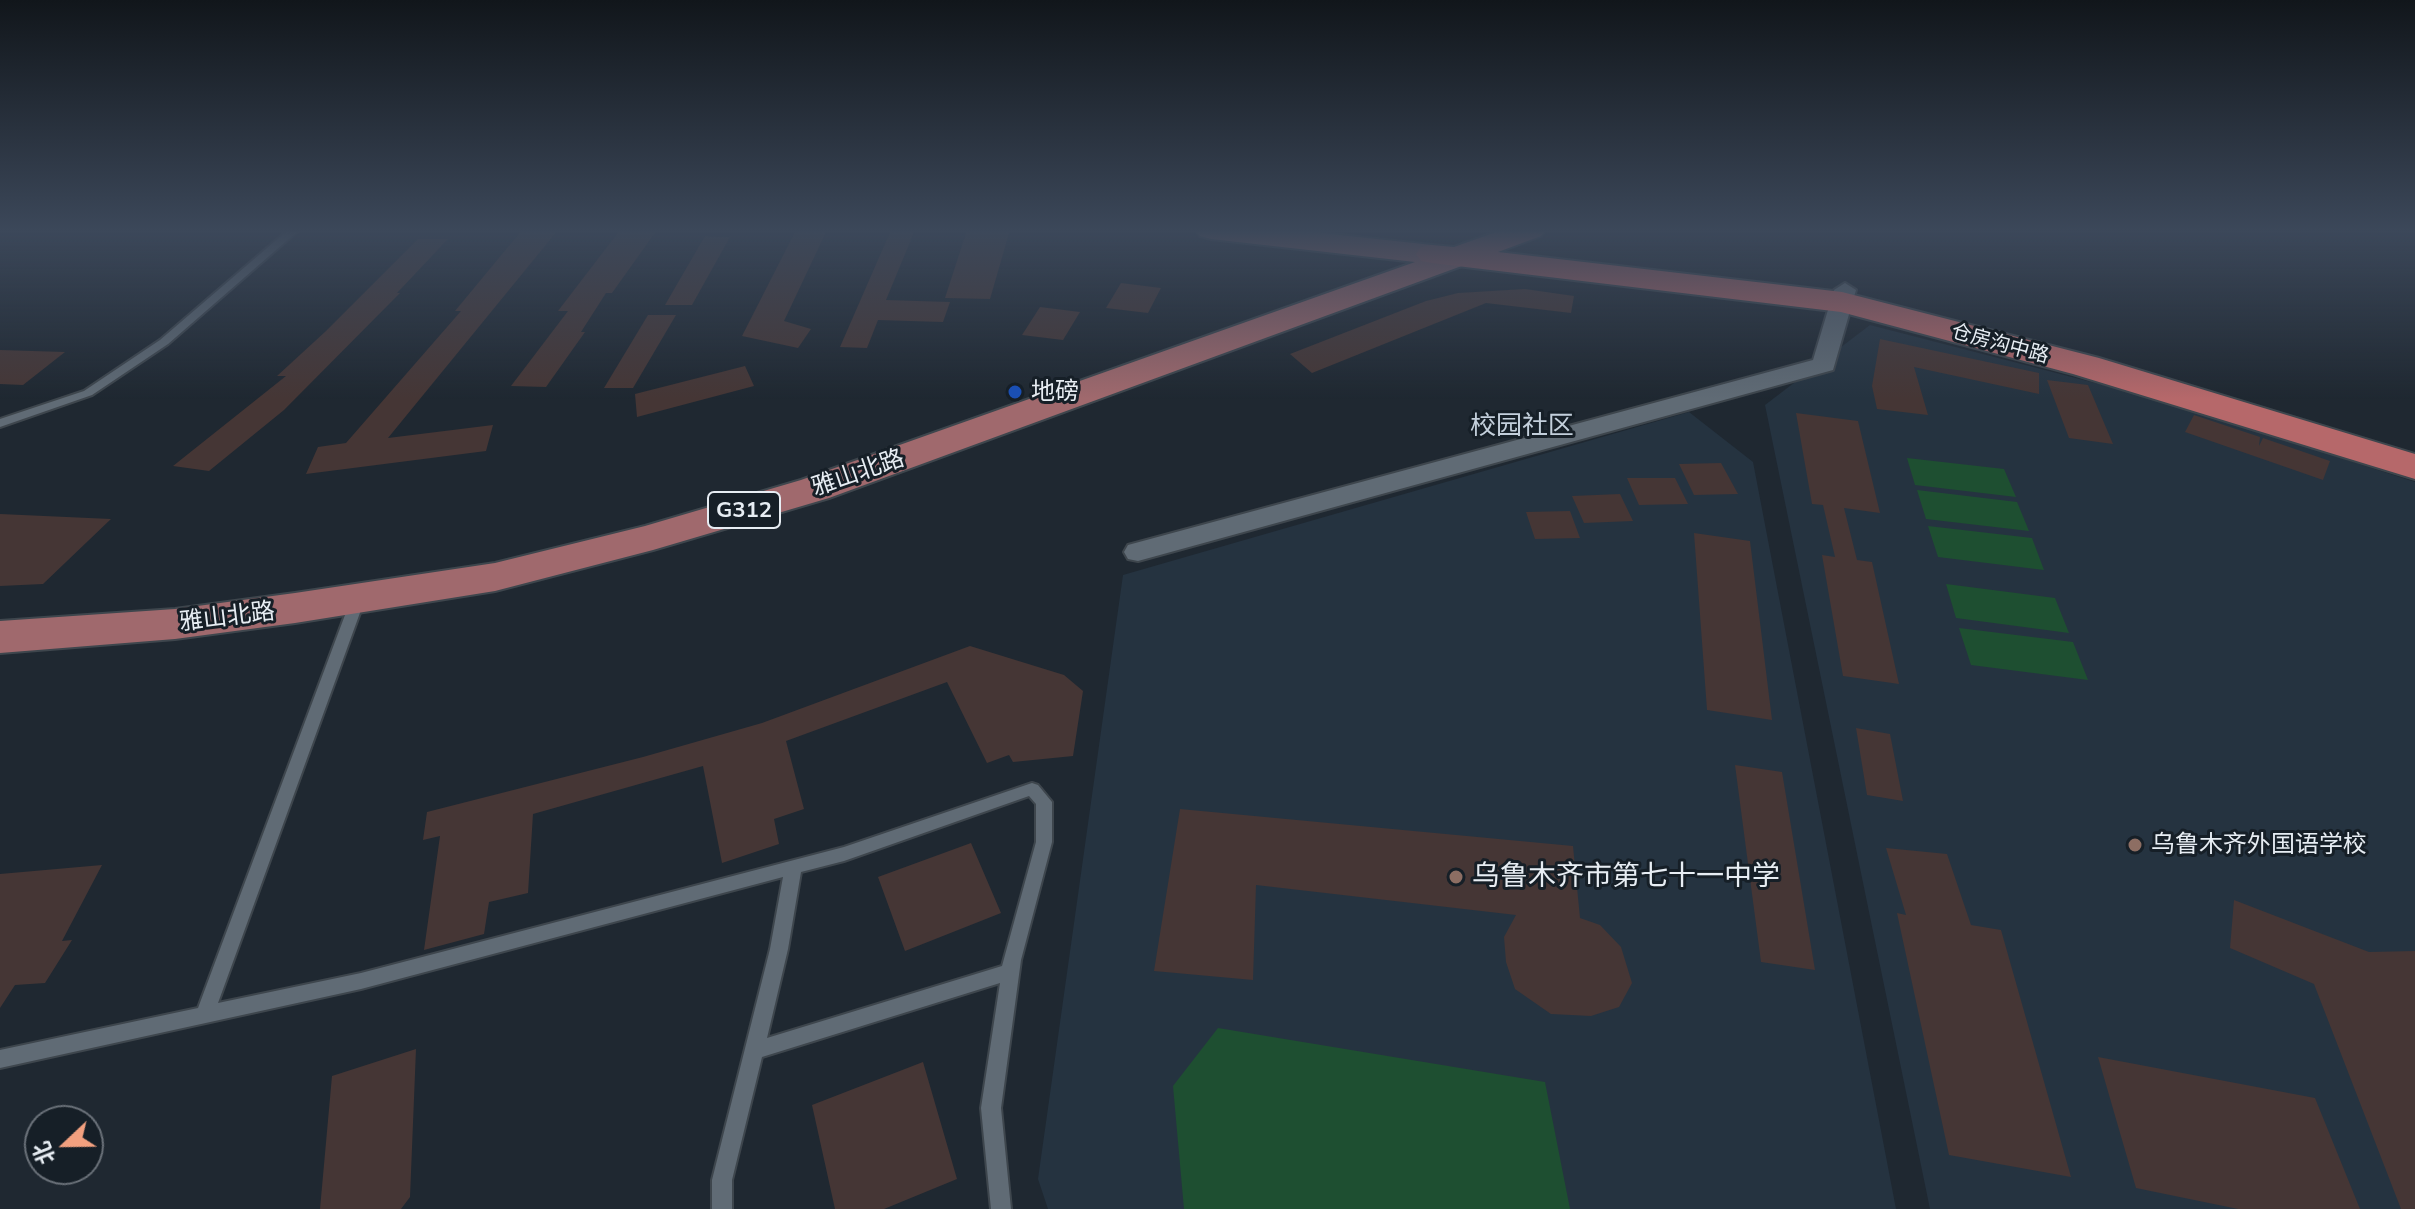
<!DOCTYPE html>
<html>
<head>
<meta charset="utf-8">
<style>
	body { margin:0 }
	#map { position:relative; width:2415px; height:1209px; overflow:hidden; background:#1f2831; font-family:Mulish,"Noto Sans SC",sans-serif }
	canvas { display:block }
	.north { position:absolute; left:24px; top:1105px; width:80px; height:80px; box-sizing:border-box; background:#161f27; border:2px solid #6a7179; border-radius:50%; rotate:248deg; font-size:22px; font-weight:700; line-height:32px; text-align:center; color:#e7edf3 }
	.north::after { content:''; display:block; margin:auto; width:28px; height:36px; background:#f2a07f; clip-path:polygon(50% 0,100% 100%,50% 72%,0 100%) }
</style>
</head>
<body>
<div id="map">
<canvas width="2415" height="1209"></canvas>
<div class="north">北</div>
</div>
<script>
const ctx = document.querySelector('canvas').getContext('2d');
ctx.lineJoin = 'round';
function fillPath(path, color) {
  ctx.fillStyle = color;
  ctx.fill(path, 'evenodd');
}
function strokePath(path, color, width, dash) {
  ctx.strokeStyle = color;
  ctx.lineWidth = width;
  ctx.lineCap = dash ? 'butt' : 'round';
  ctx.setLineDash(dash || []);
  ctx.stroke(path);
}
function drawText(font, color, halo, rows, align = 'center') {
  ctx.font = font + ' Mulish,"Noto Sans SC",sans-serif';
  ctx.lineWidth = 6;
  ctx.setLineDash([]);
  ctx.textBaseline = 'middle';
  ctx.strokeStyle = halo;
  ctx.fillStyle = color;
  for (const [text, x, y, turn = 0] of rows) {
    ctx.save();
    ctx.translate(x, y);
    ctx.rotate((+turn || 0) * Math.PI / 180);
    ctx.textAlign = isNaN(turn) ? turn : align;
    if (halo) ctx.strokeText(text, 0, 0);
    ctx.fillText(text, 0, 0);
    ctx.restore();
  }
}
fillPath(new Path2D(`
	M1870 325 2165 401 2415 482V1209H1930L1765 405Z
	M1689 412 1753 462 1896 1209H1048L1038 1179 1123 575Z`), '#253340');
fillPath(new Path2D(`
	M1907 458 2004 469 2016 497 1915 485Z
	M1917 490 2017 502 2029 531 1926 519Z
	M1928 526 2032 538 2044 570 1938 557Z
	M1946 584 2055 598 2069 633 1956 618Z
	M1959 628 2073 642 2088 680 1971 665Z
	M1218 1028 1545 1082 1570 1209H1184L1173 1086Z`), '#1e4f31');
fillPath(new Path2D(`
	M522 230H558L388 438 493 425 486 451 306 474 318 447 346 443 461 311H455Z
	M620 230H657L612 293H606L581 332H585L546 387 511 386 568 311H558Z
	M796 230H827L784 321 811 329 798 348 742 336Z
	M891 230H915L886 300 950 302 943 322 878 320 867 348 840 347Z
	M967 230H1010L990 299 945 298Z
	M705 236 730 237 692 305H665Z
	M418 239H448L397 293H400L284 410 209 471 173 466 286 376H277L326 331Z
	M1121 283 1161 288 1148 313 1106 308Z
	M1525 289 1574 296 1571 313 1486 303 1312 373 1290 354 1426 301 1458 293Z
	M1040 307 1080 312 1063 340 1022 335Z
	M648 315H676L633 388H604Z
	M1880 339 2039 373V394L1914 367 1928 415 1877 409 1872 386Z
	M0 350 65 352 23 385 0 384Z
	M745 366 754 386 637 417 635 394Z
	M2047 380 2088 385 2113 444 2069 438Z
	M1796 413 1858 421 1880 513 1844 508 1857 560 1872 562 1899 684 1843 676 1822 555 1835 557 1823 505 1812 504Z
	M2194 415 2260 437 2259 446 2263 438 2330 461 2323 480 2185 432Z
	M1721 463 1738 494 1694 495 1679 464Z
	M1627 478H1675L1688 504 1639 505Z
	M1620 494 1633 521 1584 523 1572 496Z
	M1570 511 1580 538 1535 539 1526 512Z
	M0 514 111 519 43 584 0 586Z
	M1694 533 1750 541 1772 720 1707 710Z
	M970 646 1064 675 1083 691 1073 756 1013 762 1009 755 987 763 947 682 786 741 804 809 774 819 779 844 722 863 703 766 533 814 528 893 489 902 484 934 424 950 440 836 423 840 427 812 643 757 762 723Z
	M1856 728 1890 734 1903 801 1867 795Z
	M1735 765 1782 772 1815 970 1761 962Z
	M1180 809 1573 846 1580 918 1600 925 1621 947 1632 983 1619 1007 1591 1016 1551 1014 1515 989 1506 962 1504 937 1516 915 1256 885 1253 980 1154 971Z
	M971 843 1001 913 905 951 878 877Z
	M1886 848 1947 854 1971 925 2001 930 2071 1177 1949 1155 1897 913 1906 915Z
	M102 865 62 941 72 940 45 983 15 985 0 1008V874Z
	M2234 900 2369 952 2415 951V1209H2401L2314 984 2230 948Z
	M416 1049 410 1197 401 1209H320L332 1076Z
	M2098 1057 2315 1098 2360 1209H2238L2136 1188Z
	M923 1062 957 1179 884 1209H835L812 1105Z`), '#453635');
const service = new Path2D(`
	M288 230H299L168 344 92 395 0 427V419L84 391 160 340Z
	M358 594 365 599 218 1003 361 973 844 847 1032 783 1038 785 1052 802V842L1021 960 1001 1108 1011 1209H991L981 1108 1000 983 762 1057 732 1180V1209H712V1180L770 949 783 877 361 989 0 1068V1050L198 1008 351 599ZM1029 796 1036 804V842L1002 966 767 1038 788 949 801 872 844 861Z`);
const minor = new Path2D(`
	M1845 283 1856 290 1833 370 1138 561 1128 559 1124 552 1128 545 1813 360 1834 290Z`);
const primary = new Path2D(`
	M1196 230H1294L1432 245 1445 250 1456 248 1467 250 1472 257 1467 264 829 498 653 550 495 591 295 623 175 639 0 653V621L175 609 295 593 495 563 645 526 801 480 1415 262 1211 239 1200 236Z`);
const trunk = new Path2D(`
	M1502 230H1545L1541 236 1498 252 1842 292 2099 358 2415 454V479L2073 374 1841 312 1432 263 1421 261 1416 254 1421 247 1432 245 1454 247Z`);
strokePath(service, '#3e464d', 4);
strokePath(minor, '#3e464d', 4);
strokePath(primary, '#3e464d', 4);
strokePath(trunk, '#3e464d', 4);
fillPath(service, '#606b75');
fillPath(minor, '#606b75');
fillPath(primary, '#a0696d');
fillPath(trunk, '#b6686a');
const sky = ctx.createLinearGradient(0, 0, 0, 399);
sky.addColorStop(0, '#11161b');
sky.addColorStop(0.58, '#3c485a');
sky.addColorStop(1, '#3c485a00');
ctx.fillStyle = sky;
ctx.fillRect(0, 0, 2415, 399);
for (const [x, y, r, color] of [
	[1015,392,8,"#1a4fb4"],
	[2135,845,8,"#8d6e63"],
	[1456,877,8,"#8d6e63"]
]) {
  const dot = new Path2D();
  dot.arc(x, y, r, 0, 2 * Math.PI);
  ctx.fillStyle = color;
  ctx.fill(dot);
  strokePath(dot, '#161f27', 3);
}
drawText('20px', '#e7edf3', '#161f27', [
	["仓房沟中路",2000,344,15]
]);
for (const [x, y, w] of [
	[744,510,72]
]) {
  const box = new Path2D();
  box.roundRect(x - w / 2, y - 18, w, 36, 6);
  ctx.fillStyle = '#161f27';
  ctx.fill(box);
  strokePath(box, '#e7edf3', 2);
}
drawText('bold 22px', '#e7edf3', null, [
	["G312",744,510]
]);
drawText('24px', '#e7edf3', '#161f27', [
	["地磅",1031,392],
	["乌鲁木齐外国语学校",2151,845]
], 'left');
drawText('24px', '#e7edf3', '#161f27', [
	["雅山北路",858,473,-19],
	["雅山北路",227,617,-7]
]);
drawText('26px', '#c3cfdb', '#161f27', [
	["校园社区",1522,426]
]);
drawText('28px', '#e7edf3', '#161f27', [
	["乌鲁木齐市第七十一中学",1472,877]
], 'left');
</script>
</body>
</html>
